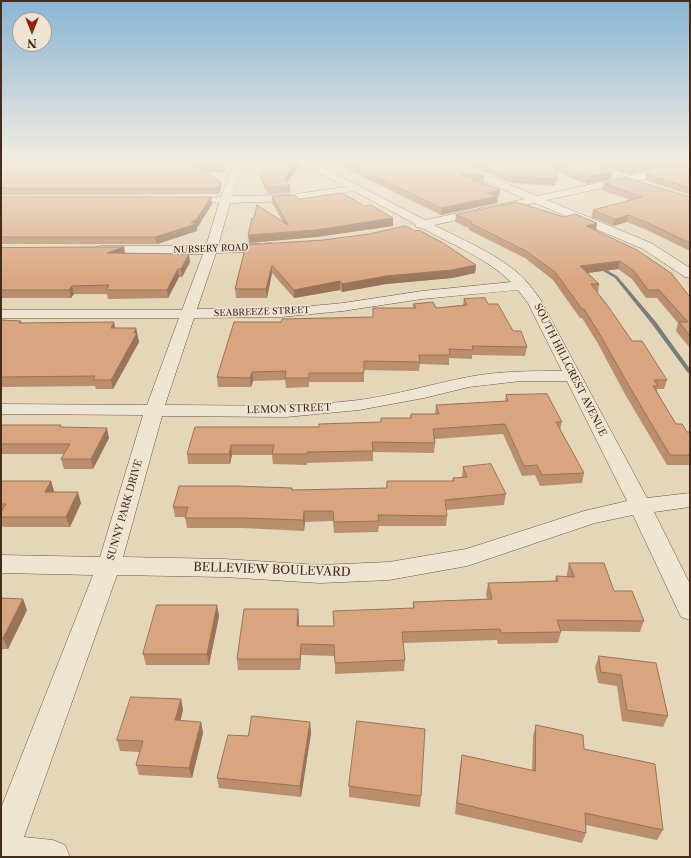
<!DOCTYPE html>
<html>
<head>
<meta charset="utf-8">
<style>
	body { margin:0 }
	#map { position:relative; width:691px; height:858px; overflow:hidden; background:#e4d6b9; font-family:"Libre Caslon Text",serif }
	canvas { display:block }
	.frame { position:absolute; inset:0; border:2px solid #452c1d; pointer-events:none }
	.north { position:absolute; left:12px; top:12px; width:40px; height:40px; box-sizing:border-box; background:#ede4d2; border:1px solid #aa9a8a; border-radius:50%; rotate:180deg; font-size:11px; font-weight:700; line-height:16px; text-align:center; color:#452c1d }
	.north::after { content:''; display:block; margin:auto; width:14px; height:18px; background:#8f2418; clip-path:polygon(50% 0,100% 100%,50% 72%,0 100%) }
</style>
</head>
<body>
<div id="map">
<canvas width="691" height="858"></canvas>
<div class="frame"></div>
<div class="north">N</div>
</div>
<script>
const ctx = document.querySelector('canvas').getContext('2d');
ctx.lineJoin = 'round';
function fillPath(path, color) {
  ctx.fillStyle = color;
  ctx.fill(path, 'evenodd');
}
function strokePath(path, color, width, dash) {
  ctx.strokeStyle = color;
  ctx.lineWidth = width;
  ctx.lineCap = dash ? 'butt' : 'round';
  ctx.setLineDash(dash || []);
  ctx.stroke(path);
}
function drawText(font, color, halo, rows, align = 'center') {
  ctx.font = font + ' "Libre Caslon Text",serif';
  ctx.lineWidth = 3;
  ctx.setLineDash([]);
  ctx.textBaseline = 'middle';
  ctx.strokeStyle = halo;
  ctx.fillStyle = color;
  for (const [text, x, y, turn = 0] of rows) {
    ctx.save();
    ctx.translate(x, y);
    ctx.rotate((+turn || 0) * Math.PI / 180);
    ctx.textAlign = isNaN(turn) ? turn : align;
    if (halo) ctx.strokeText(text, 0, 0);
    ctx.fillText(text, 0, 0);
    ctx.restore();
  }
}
fillPath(new Path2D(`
	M598 266H600L617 276 656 322 690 369V373H688L652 324 615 278 598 268Z`), '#777f7a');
const minor = new Path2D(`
	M195 161H299L319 165 425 220 525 199 440 161H453L537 196 690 163V169L547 200 651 243 690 268V278L685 277 643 249 535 203 434 225C461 239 490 251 513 269 524 277 532 288 540 299L647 498 690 493V507L654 512 690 584V620L681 617 633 515 595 523 467 566 389 580 320 583 224 577 117 575 24 837 53 840 65 845 70 857H1V808L93 575 1 573V555L100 557 143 415 1 414V404L147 405 179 318H1V310H182L203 254H100L96 253 94 250 96 247 100 246H206L219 203 210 202 209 200 210 198 221 197 233 166H199L196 165 194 163ZM243 166H293L313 169 345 187 289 195 232 196ZM354 191 415 224 416 227 422 228C451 244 488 259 511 282L422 291 343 303 281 309H197L216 253 271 251 275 250 277 247 275 244 271 243 218 246 230 203 289 201ZM518 290 528 303 562 371C531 371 499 371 468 377 432 384 396 395 359 400 294 408 230 405 165 405L194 318 281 317 343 311 422 299ZM521 381H567L627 501 584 511 466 549 389 562 320 565 224 559 123 557 162 416 286 417 359 410 424 398 469 387Z`);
strokePath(minor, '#6d5644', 1);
fillPath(minor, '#ede4d2');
fillPath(new Path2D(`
	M1 161H224L225 167 223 173 205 172 221 189 218 194 1 195Z
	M330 161H451L484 176 483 182H479L499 197H498L497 203 441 215Z
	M458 161H583L612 172 611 179 587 184 555 172 557 179 555 186 511 183Z
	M588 161H690L628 175Z
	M298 162V168L287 182 290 187V193L268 194 262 183 261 177Z
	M690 165V195L645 180 646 174Z
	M604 183 690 197V251L647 230 627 222 613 226 591 217 593 210 630 200 602 190Z
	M272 196 298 199 393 226 316 237 249 243 254 218 283 222 272 203Z
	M1 197H211L212 204 197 228V231L157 244H1Z
	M456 215 596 231 690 297V348L676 331 678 323 657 298H646L632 279 618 269 588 273 599 284 598 292H597L632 341 667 380 664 389H657V392L676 424 687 432H690V465H667L626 396 597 342 582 318H580L553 280 525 258 469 230V228L455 222Z
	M415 231 476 265 475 273 452 278 386 284 342 292 340 290 294 298 272 273 267 298H236L235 289 246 245 323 240Z
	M124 247 125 253 190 262 182 277H179L168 298 108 299 107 294H74L71 298H1V248Z
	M464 299 488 304 513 331 527 347 525 356 472 355V359L449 358V365L420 364 419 371 364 370V382H309V387L286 388 285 380 253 381 251 387H218L217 377 281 322 373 317 413 308V304L436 308 463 305Z
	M1 320 21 321 22 323 116 328H136L139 342 113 389H96L95 386 1 387Z
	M506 395 562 422 560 430 584 473 582 483 540 486 535 475 522 476 503 434 435 439V443L434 453 373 452V461L307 463V465L273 464 272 455H232L230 464H188L187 454 319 427 381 422 410 418 411 414H435L436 405 505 401Z
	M1 425 61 427 109 438 93 469H64L61 459 64 454H1Z
	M463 467 506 494 504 505 446 510 447 516 446 526H379L378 532 334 533 333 521 305 522 304 531 243 528H187L185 517H175L173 507 292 490 386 488 387 481H452L453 478 462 477Z
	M51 481 54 491V492L81 503 70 527H3L1 523V484Z
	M569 563 614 591 644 621 640 632 561 631 558 643 498 644 497 640 403 643 405 660 404 671 335 674V656L301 655 300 670H238L237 659 299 620 298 626H334L413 608V602L487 599 486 594 488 583 555 581 556 576 567 577V574Z
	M1 598 23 599 27 610 8 649H1Z
	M217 605 219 616 209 665H146L143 654Z
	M599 656 668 716 663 727 622 721 617 686 598 683 595 667Z
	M181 699 183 710 180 721 201 722 203 733 192 778 139 775 136 765 140 752 120 751 117 740Z
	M310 722 311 733 301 797 219 788 217 778 248 736Z
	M536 725 584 749 663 830 657 840 586 825V833L582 843 455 814 460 766 462 755 532 770 533 736Z
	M349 786 421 796 420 807 349 797Z`), '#bb8e6d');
fillPath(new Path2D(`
	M224 161 225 167 223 173 222 167Z
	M666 161H690V162L628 175 630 169Z
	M298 162V168L284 185V179Z
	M612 172 611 179 587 184 588 177Z
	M221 182V189L218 194 217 188Z
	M500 190 499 197H498L497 203 441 215 442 208 487 193Z
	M211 197 212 204 197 228V231L157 244 155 237Z
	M628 215 627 222 613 226 615 219Z
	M393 218V226L316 237 249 243 248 235Z
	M597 223 596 231 586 226Z
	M124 247 125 255 107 253Z
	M189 254 190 262 182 277 181 269Z
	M620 261 618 269 579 274 580 266Z
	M272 265V273L267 298 266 289Z
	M476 265 475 273 452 278 386 284 342 292V284L386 276Z
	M178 269 179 277 168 298 167 290Z
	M340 281V290L294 298V290Z
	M72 286 74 294 71 298 69 290Z
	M114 322 116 331 111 328Z
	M136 328 139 342 113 389 111 380Z
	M252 372 253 381 251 387 250 378Z
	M107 428 109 438 93 469 91 459Z
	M231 445 232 455 230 464 229 454Z
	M51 481 54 491 48 503 45 492Z
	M78 492 81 503 70 527 66 517Z
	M304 511 305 522 304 531 303 520Z
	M23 599 27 610 8 649 3 638Z
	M217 605 219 616 209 665 207 654Z
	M298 609 299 620 298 636 297 626Z
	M301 644V655L300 670V659Z
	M181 699 183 710 178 731 175 720Z
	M201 722 203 733 192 778 189 768Z
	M310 722 311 733 301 797 300 786Z`), '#987459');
const building = new Path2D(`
	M1 161H224L222 167 194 166 221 182 217 188H1Z
	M343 161H451L484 176 460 174 500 190 487 193 498 196 442 208Z
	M473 161H583L612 172 588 177 553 164 557 179 511 177Z
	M607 161H666L630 169Z
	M271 162H298L284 179 290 187H267L261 177 262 171Z
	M690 165V188L646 174Z
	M628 178 690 197V243L648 223 628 215 615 219 593 210 642 197 604 183Z
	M342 193 365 206 371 205 393 218 316 230 248 235 252 218H254L257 205 288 225 272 196 295 195 298 199Z
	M1 197H211L196 220 191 222 196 224 155 237H1Z
	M516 202 564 217 575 214 597 223 586 226 637 250 671 273 690 297V336L679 322H688L659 290H648L634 271 620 261 580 266 599 284H591L610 309 632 341H642L667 380H654L658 386H653L676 424H682L687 432H690V455H670L629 386 599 333 584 309H582L555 272 526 251 470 223 472 222 456 215Z
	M406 226 415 231 419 230 443 243 476 265 452 270 386 276 342 284 340 281 294 290 272 265 266 289H235L246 245 323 240 369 234Z
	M124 247 107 253 189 254 181 269H178L167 290H106L109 285 72 286 69 290H1V248Z
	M485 298 488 304H498L513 331H521L527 347 472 346 473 350 449 349 450 355H419L420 362 364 361V373H309V378H285L286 371 252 372 250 378 217 377 234 322H281L282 319 373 317V308H416L413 304 433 302 436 308 467 305 464 299Z
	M1 320 21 321 19 323 114 322 111 328H136L134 333H137L111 380H93L95 376 1 377Z
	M547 394 562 422H556L584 473 542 475 537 465 524 466 505 424 433 429 435 443 372 442 373 451 307 452V454H272L274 445H231L229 454H187L195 427H319V424L381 422V418H411V414H439L436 405 508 401 506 395Z
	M1 425H61L60 427 107 428 91 459H61L70 444H1Z
	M491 464 506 494 445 500 447 516 378 515 379 521 334 522 333 511H304L303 520 242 518H185L188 507H173L179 486H236L292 488V490L387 488V481H454L453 478 467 477 463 467Z
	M3 481H51L45 492H78L66 517H1V512L6 504H1V484Z
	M569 563H604L614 591H632L644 621 557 620 561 632 501 633 500 629 402 632 405 660 335 663 334 645 301 644 300 659H237L244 609H298L297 626H334L333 611 414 608 413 602 492 599 488 583 558 581 556 576 574 577Z
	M1 598 23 599 3 638H1Z
	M157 605H217L207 654H143Z
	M599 656 656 663 668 716 627 710 621 675 601 672Z
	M131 697 181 699 175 720 201 722 189 768 136 765 143 741 117 740Z
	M252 716 310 722 300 786 217 778 228 735 248 736Z
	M357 721 425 729 421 796 349 786Z
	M536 725 583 735 584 749 655 764 663 830 585 813 586 833 457 803 462 755 535 771Z`);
fillPath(building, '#d9a57f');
strokePath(building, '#987459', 1);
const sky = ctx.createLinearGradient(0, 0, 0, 281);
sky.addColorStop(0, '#88b5d5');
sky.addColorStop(0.57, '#f3ede0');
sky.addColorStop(1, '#f3ede000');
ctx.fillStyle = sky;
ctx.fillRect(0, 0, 691, 281);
drawText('9px', '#452c1d', '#ede4d2', [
	["NURSERY ROAD",211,249,-2],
	["SEABREEZE STREET",262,312,-2]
]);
drawText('10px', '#452c1d', '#ede4d2', [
	["SOUTH HILLCREST AVENUE",570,370,63],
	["LEMON STREET",289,409,-2],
	["SUNNY PARK DRIVE",125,510,-74]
]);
drawText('12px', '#452c1d', '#ede4d2', [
	["BELLEVIEW BOULEVARD",272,570,2]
]);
</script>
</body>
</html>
